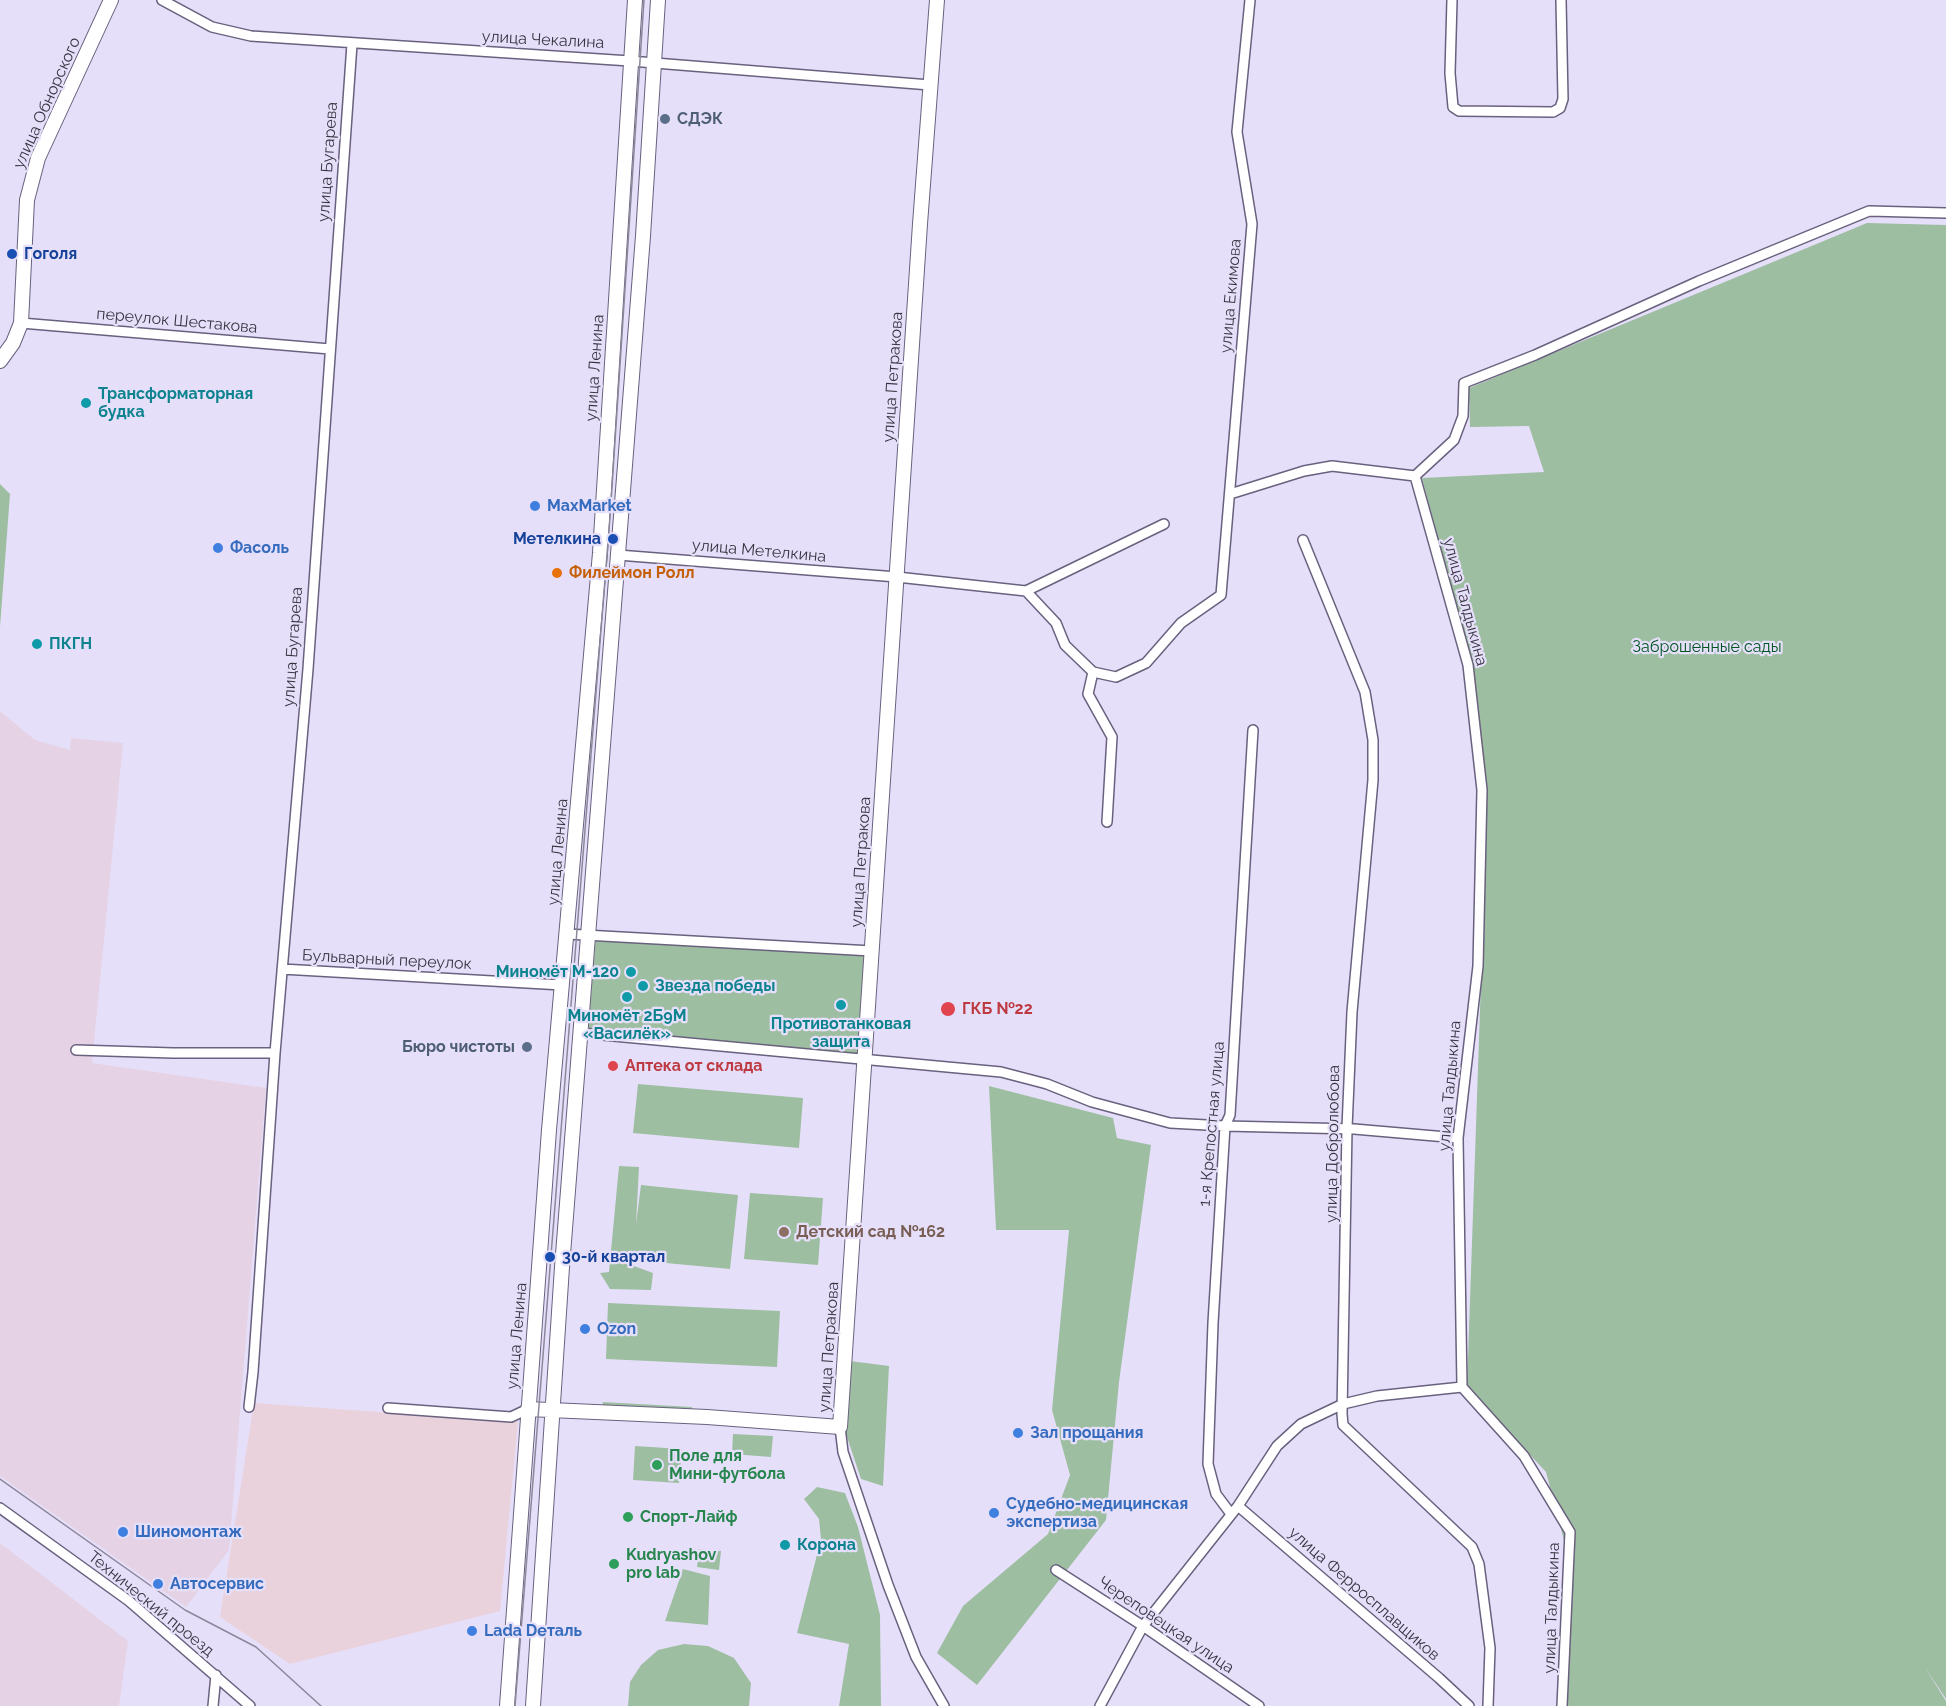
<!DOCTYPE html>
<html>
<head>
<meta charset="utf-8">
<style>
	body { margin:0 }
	canvas { display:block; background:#e6dffa }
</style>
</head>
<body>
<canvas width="1946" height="1706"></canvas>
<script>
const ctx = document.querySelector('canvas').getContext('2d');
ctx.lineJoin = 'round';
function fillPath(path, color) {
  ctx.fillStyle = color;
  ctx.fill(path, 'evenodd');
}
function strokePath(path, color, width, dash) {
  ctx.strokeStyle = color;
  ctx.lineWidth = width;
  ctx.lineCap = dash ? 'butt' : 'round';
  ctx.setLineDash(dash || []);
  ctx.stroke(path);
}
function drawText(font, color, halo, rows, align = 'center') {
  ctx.font = font + ' Raleway,sans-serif';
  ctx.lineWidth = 4.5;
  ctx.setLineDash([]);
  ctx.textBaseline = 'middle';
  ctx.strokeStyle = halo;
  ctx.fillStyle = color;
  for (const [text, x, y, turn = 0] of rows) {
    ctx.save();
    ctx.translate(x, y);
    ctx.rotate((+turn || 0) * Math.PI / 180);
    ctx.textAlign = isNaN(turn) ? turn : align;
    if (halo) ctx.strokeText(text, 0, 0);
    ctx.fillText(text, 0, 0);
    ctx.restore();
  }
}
fillPath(new Path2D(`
	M254 1403 518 1422 500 1611 290 1664 220 1617Z`), '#ead2dd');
fillPath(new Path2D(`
	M0 711 35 740 70 750 71 738 123 743 92 1063 266 1088 229 1550 186 1607 0 1476Z
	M0 1543 128 1641 119 1706H0Z`), '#e5d3e5');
fillPath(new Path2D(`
	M1867 223 1946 225V1699L1924 1666 1946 1701V1706H1565L1571 1567 1546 1472 1467 1387 1487 806 1466 648 1422 478 1544 472 1529 426 1470 427 1469 388Z
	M0 484 10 494 0 627Z
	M596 935 864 953 857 1056 588 1031Z
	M638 1084 803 1098 799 1148 633 1133Z
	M989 1086 1113 1118 1117 1138 1151 1145 1119 1382 1106 1520 977 1685 937 1653 963 1606 1048 1534 1070 1475 1052 1410 1069 1230H996Z
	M619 1166 639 1167 636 1224 641 1185 738 1195 730 1269 634 1260V1266L653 1273 651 1290 610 1289 600 1273 609 1272Z
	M750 1193 823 1198 818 1265 744 1259Z
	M608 1303 780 1311 777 1367 606 1359Z
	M850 1361 889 1366 883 1486 861 1479 844 1428Z
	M603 1402 692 1407 691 1416 601 1411Z
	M733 1434 773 1436 771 1457 732 1454Z
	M635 1446 682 1449 679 1483 633 1480Z
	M817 1487 845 1493 858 1527 880 1615 881 1706H839L849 1644 797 1633 821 1539 819 1519 804 1499Z
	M699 1549 721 1551 719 1570 697 1567Z
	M683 1569 710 1576 708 1625 665 1621Z
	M684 1644 708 1646 734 1658 751 1683 749 1706H628L630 1682 641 1665 658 1650Z`), '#9ebea2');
const street = new Path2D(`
	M162 0 212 27 251 36 630 61 930 85
	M1452 0 1450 73 1453 107 1459 111 1553 112 1560 108 1563 99 1561 0
	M21 323 330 349
	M1415 476 1468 665 1482 790 1478 966 1458 1138 1462 1387 1524 1456 1570 1532 1562 1706
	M1415 476 1454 440 1463 416 1464 383 1535 355 1699 281 1869 211 1946 213
	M1230 494 1304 471 1332 466 1415 476
	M1303 540 1365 692 1373 740V780L1352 1012 1347 1128 1342 1414 1343 1425 1472 1547 1479 1564 1490 1648 1488 1706
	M618 555 897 577 1026 591 1056 623 1065 645 1093 672 1116 677 1146 663 1181 623 1221 595 1252 224 1237 132 1250 0
	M1026 591 1164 524
	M1093 672 1088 694 1112 737 1107 822
	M567 934 872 951
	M282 969 562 985
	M581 1033 1001 1072 1047 1084 1092 1102 1170 1123 1225 1126 1354 1129 1458 1138
	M76 1050 173 1053H275L308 669 352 44
	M249 1407 253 1372 275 1053
	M388 1408 511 1417 528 1409
	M840 1427 843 1452 888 1585 916 1657 944 1706
	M1238 1506 1439 1678 1469 1706
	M0 1508 129 1601 250 1706
	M1231 1514 1216 1494 1208 1464 1213 1323 1225 1126 1230 1115 1253 730
	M1056 1570 1143 1626 1259 1706
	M213 1706 216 1675
	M1100 1706 1143 1626 1238 1506 1277 1446 1301 1424 1343 1404 1377 1396 1462 1387`);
const secondary = new Path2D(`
	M0 361 13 343 21 323 27 200 38 158 111 0
	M528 1409 707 1417 840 1427 920 224 937 0
	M507 1706 549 1130 600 553 635 0
	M533 1706 562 1267 643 236 658 0`);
strokePath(street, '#69617e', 12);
strokePath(secondary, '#69617e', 16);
strokePath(street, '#fff', 9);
strokePath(secondary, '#fff', 14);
strokePath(new Path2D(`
	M0 1479 185 1610 256 1647 321 1706
	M515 1706 610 517 644 0`), '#8c879b', 1.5);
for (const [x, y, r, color] of [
	[665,119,6,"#5c6f8a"],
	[12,254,6,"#1a4fb4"],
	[86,403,6,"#0f9aa8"],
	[535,506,6,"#3f7fe0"],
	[613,539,6,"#1a4fb4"],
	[218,548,6,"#3f7fe0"],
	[557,573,6,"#e8710a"],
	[37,644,6,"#0f9aa8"],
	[631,972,6,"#0f9aa8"],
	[643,986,6,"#0f9aa8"],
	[627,997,6,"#0f9aa8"],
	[841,1005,6,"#0f9aa8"],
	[948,1009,8,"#e0444e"],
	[527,1047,6,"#5c6f8a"],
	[613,1066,6,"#e0444e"],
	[784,1232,6,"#8d6e63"],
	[550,1257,6,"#1a4fb4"],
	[585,1329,6,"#3f7fe0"],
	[1018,1433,6,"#3f7fe0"],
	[657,1465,6,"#2e9e5b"],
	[994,1513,6,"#3f7fe0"],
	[628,1517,6,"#2e9e5b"],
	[123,1532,6,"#3f7fe0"],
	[785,1545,6,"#0f9aa8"],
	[614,1564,6,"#2e9e5b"],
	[158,1584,6,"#3f7fe0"],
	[472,1631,6,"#3f7fe0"]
]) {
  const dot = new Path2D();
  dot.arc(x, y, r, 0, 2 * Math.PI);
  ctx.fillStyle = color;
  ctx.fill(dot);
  strokePath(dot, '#e6dffa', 2);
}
drawText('16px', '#383542', '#e6dffa', [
	["улица Чекалина",543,40,3],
	["улица Обнорского",47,103,-66],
	["улица Бугарева",328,162,-86],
	["улица Екимова",1231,296,-85],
	["переулок Шестакова",177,321,5],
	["улица Ленина",595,368,-86],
	["улица Петракова",893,377,-86],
	["улица Метелкина",759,551,5],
	["улица Талдыкина",1465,602,75],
	["улица Бугарева",293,647,-86],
	["улица Ленина",558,852,-85],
	["улица Петракова",861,862,-86],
	["Бульварный переулок",387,960,3],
	["улица Талдыкина",1450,1086,-85],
	["1-я Крепостная улица",1212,1124,-85],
	["улица Добролюбова",1333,1144,-89],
	["улица Ленина",517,1336,-85],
	["улица Петракова",829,1347,-86],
	["улица Ферросплавщиков",1364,1594,41],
	["Технический проезд",151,1604,39],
	["улица Талдыкина",1552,1608,-88],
	["Череповецкая улица",1166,1625,34]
]);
drawText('bold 16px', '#4e5e75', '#e6dffa', [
	["СДЭК",677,119],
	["Бюро чистоты",515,1047,"right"]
], 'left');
drawText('bold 16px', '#164399', '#e6dffa', [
	["Гоголя",24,254],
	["Метелкина",601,539,"right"],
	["30-й квартал",562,1257]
], 'left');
drawText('bold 16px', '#0d838f', '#e6dffa', [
	["Трансформаторная",98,394],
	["будка",98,412],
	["ПКГН",49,644],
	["Миномёт М-120",619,972,"right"],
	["Звезда победы",655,986],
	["Миномёт 2Б9М",627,1016,"center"],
	["«Василёк»",627,1034,"center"],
	["Противотанковая",841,1024,"center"],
	["защита",841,1042,"center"],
	["Корона",797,1545]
], 'left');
drawText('bold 16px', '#366cbe', '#e6dffa', [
	["MaxMarket",547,506],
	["Фасоль",230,548],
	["Ozon",597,1329],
	["Зал прощания",1030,1433],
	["Судебно-медицинская",1006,1504],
	["экспертиза",1006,1522],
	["Шиномонтаж",135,1532],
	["Автосервис",170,1584],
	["Lada Dеталь",484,1631]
], 'left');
drawText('bold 16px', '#c56008', '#e6dffa', [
	["Филеймон Ролл",569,573]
], 'left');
drawText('16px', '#00551f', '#e6dffa', [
	["Заброшенные сады",1707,647]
]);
drawText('bold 16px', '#be3a42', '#e6dffa', [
	["ГКБ №22",962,1009],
	["Аптека от склада",625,1066]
], 'left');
drawText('bold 16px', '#785e54', '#e6dffa', [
	["Детский сад №162",796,1232]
], 'left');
drawText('bold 16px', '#27864d', '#e6dffa', [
	["Поле для",669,1456],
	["Мини-футбола",669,1474],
	["Спорт-Лайф",640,1517],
	["Kudryashov",626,1555],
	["pro lab",626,1573]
], 'left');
</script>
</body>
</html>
